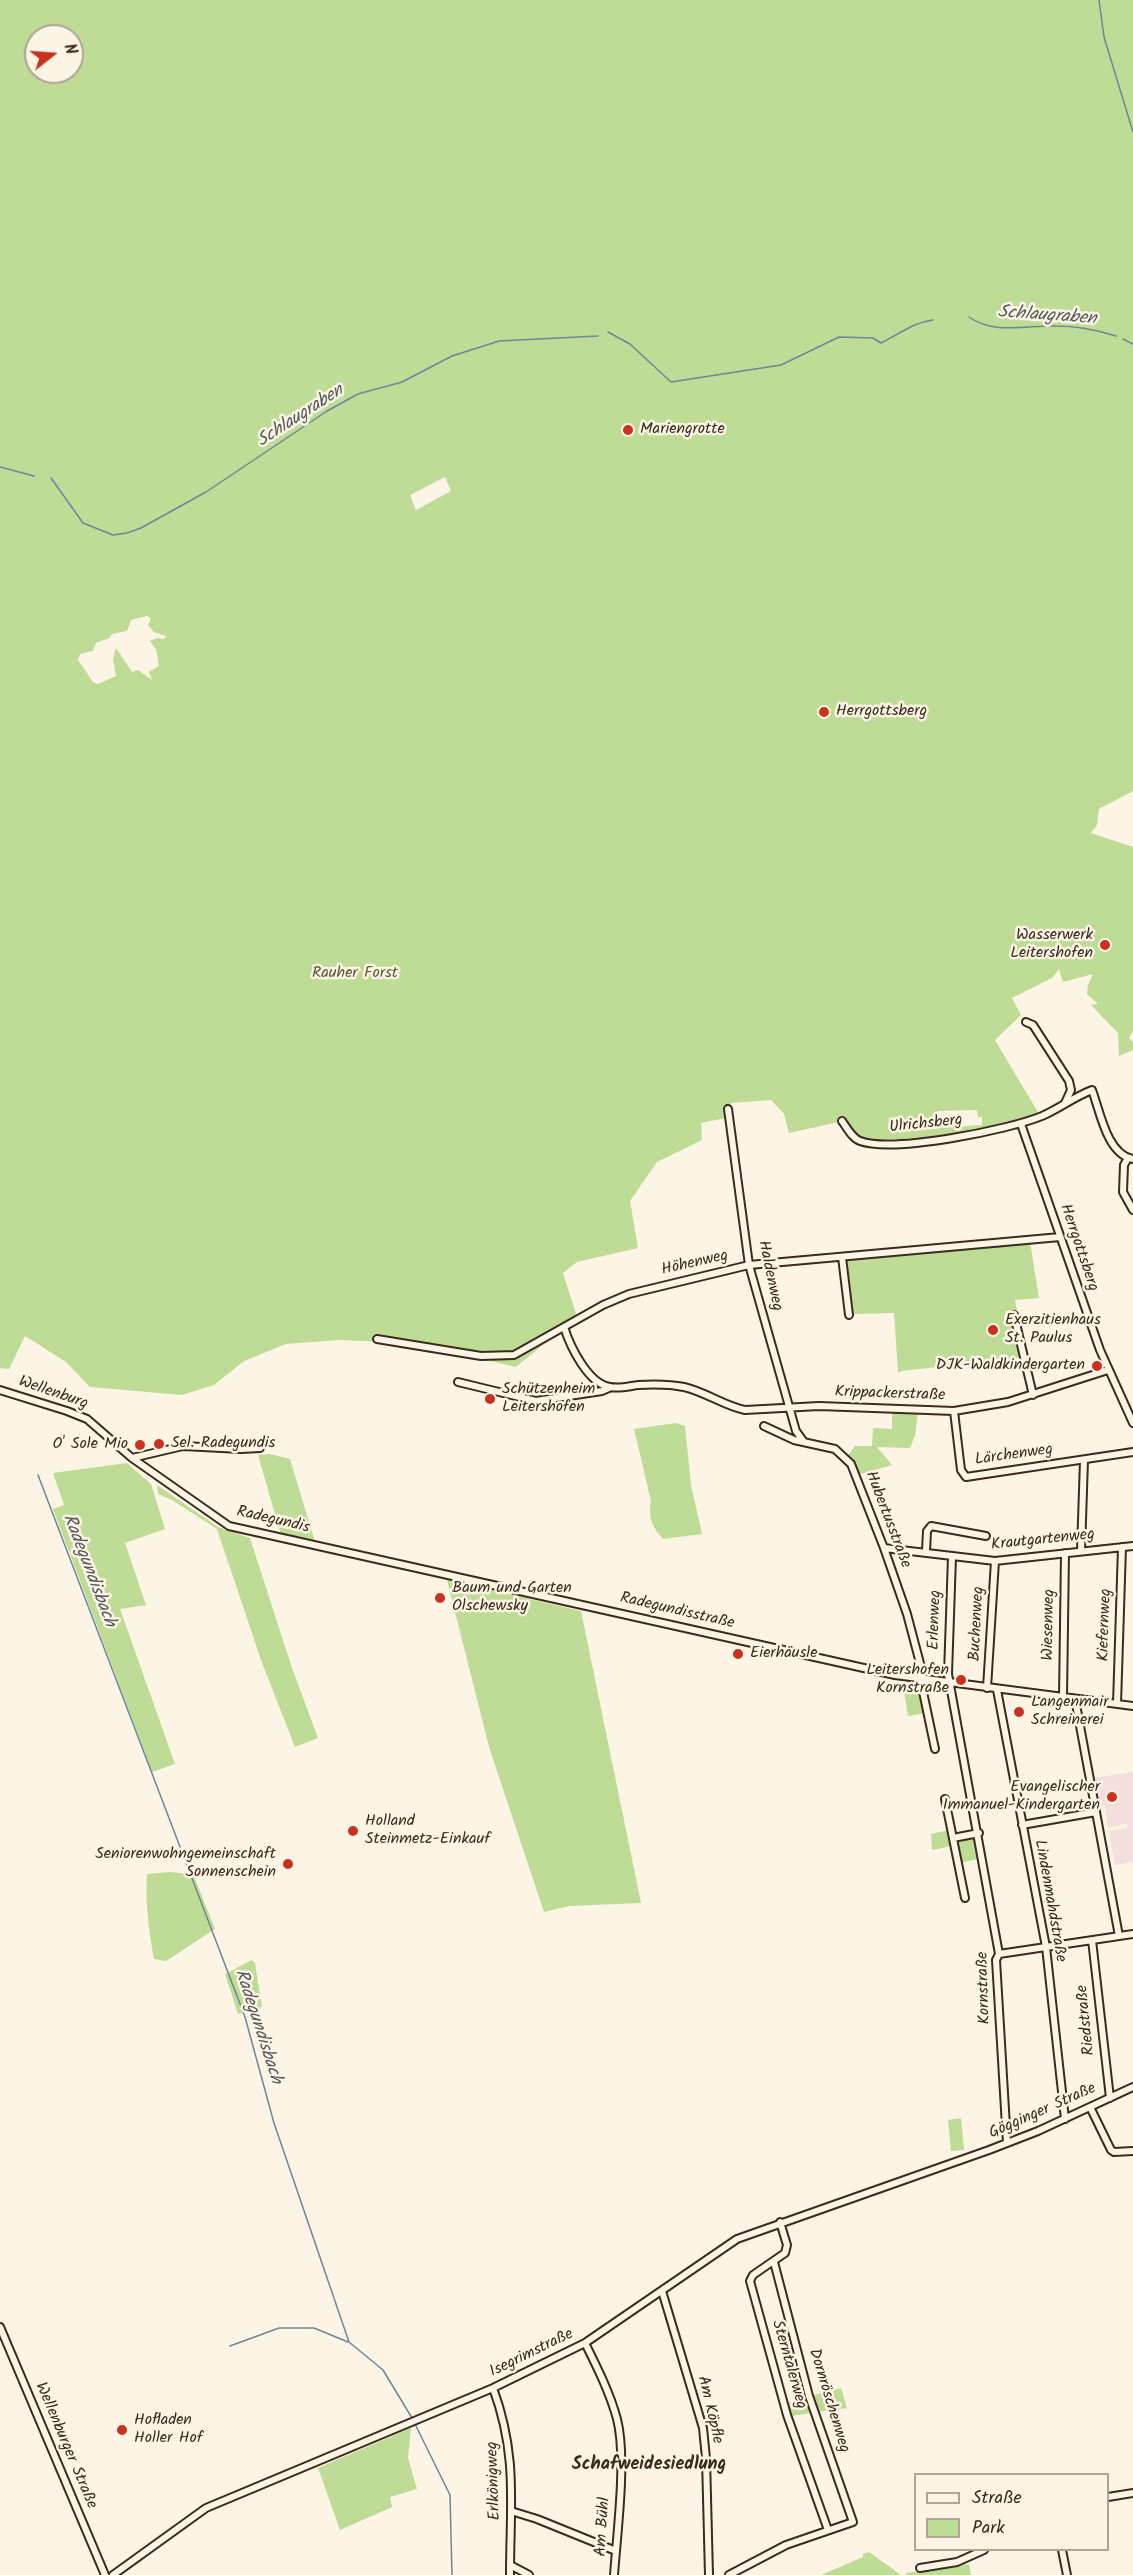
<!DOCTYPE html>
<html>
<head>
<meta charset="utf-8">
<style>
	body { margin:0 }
	#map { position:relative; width:1133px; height:2575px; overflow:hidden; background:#fcf5e5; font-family:Kalam,sans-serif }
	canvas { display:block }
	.legend { position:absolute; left:914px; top:2473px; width:195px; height:78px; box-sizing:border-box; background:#fcf5e5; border:2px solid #afa495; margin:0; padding:8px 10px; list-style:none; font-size:18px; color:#3b2a1e }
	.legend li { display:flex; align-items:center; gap:12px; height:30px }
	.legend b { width:30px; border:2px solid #afa495 }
	.north { position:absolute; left:24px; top:24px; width:60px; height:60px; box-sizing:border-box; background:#fcf5e5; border:2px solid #afa495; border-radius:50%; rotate:73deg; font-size:16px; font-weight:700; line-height:24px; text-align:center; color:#3b2a1e }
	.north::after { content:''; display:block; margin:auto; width:21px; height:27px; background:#c8321e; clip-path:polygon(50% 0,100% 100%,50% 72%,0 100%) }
</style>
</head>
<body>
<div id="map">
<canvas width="1133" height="2575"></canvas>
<ul class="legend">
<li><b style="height:8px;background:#fcf5e5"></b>Straße</li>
<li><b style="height:16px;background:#bedc95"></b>Park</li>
</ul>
<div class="north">N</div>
</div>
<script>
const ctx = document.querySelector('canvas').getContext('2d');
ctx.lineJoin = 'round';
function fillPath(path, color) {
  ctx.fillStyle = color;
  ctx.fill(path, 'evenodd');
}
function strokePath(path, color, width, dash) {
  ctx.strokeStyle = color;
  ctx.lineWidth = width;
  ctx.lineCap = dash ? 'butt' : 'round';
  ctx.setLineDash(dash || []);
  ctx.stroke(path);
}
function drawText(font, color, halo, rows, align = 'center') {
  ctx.font = font + ' Kalam,sans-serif';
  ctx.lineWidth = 5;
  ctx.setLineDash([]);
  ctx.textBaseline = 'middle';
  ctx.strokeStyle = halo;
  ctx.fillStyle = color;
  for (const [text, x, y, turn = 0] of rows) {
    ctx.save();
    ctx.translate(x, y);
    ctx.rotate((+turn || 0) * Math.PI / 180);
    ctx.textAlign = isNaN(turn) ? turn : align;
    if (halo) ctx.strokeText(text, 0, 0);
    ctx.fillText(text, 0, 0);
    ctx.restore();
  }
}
fillPath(new Path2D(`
	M1133 1772V1862L1115 1865 1109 1831 1127 1828V1823L1108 1828 1105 1806 1099 1807 1093 1778Z`), '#f2dfde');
fillPath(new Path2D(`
	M0 0H1133V791L1099 809 1097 825 1091 833 1133 847V1031L1129 1038 1133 1042V1050L1119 1056 1118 1033 1091 1005 1098 1004 1087 994 1088 985 1093 974 1063 982 1059 969 1052 978 1012 998 1021 1015 995 1040 1039 1114C983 1134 923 1141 864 1139L856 1135 843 1121 789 1133 784 1114 771 1100 731 1103 725 1118 701 1123 702 1140 657 1162 630 1201 638 1248 577 1262 563 1273 577 1317 516 1367 470 1356 390 1342 339 1340 286 1344 244 1361 214 1385 182 1395 90 1387 66 1362 25 1336 9 1369 0 1368ZM36 36H72V72H36ZM445 477 451 491 416 510 410 495ZM147 616 151 619 148 625 154 632 166 636 164 639 157 638 150 641 156 649 159 666 149 672 152 680 138 670 132 672 116 648 113 659 116 676 98 684 93 682 78 660 80 654 93 651 96 643 109 638 112 634 127 631 131 620ZM977 1110 978 1117H982V1125L938 1128V1111Z
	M1030 1242 1039 1298 1015 1300 1017 1310 1006 1311 1004 1319 1015 1324 1023 1357 902 1371 898 1373 894 1313 852 1314 846 1259Z
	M892 1410 918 1411 915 1436 910 1448 877 1447 892 1465 857 1475 847 1457 855 1446H872L873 1428 892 1429Z
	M676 1423 685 1426 691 1485 702 1534 663 1539C652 1528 648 1517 651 1501L634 1429Z
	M269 1454 290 1459 315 1542 281 1535 258 1455Z
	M127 1463 151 1484 165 1529 125 1543 146 1605 120 1609 175 1764 152 1772 53 1509 64 1505 53 1473Z
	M157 1485 218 1527 250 1538 292 1668 318 1738 295 1747 261 1660 217 1529 172 1500 158 1494Z
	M447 1580 581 1611 641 1903 569 1906 544 1912 489 1747Z
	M915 1684 920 1686 925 1713 908 1716 903 1686Z
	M949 1830 952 1846 932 1850 931 1834Z
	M978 1836 983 1858 959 1863 955 1840Z
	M169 1872 193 1874 215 1929 166 1961 154 1959C149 1931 145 1903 147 1874Z
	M252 1960 255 1963 262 2007 238 2014 225 1974Z
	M961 2118 964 2150 951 2151 948 2120Z
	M841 2388 847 2408 816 2412 811 2396Z
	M806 2398 811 2413 791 2416 787 2403Z
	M411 2428 408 2458 417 2489 390 2497 392 2507 340 2530 318 2468Z
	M869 2552 901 2575H821L863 2557V2554Z
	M969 2564 971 2575H906V2573Z`), '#bedc95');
strokePath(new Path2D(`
	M1099 0 1104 37 1133 132
	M969 317C993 335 1029 325 1056 326 1077 326 1097 330 1116 336
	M608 332 630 344 671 382 781 365 839 337 873 338 881 343C900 334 911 323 933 320
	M1123 339 1133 344
	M0 467 34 476
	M51 478 83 523 113 535 127 533 141 528 206 492 327 411 358 394 402 382 452 356 499 341 598 336
	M38 1475 245 2017 274 2123 349 2342 383 2370 412 2418
	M230 2346 279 2328H314L348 2342
	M414 2422 450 2495 452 2575`), '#6d869a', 1.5);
const minor = new Path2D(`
	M1026 1022 1033 1025 1069 1081 1071 1090 1065 1103
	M728 1109 749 1265 796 1431 804 1442
	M842 1121C847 1128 852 1138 860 1141 894 1153 1008 1130 1042 1116 1060 1108 1074 1097 1092 1090 1100 1111 1107 1155 1133 1159
	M1021 1124 1100 1350 1133 1423
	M1128 1158 1124 1165 1123 1192 1133 1210
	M842 1257 849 1315
	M1014 1315 1033 1395
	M564 1327C570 1346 588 1384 610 1387 619 1389 630 1386 638 1385 654 1384 669 1384 684 1387 706 1392 724 1406 745 1410L819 1406 954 1411 1008 1402 1108 1370
	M377 1339 481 1356 514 1355 603 1305 629 1294 749 1265 1060 1237
	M458 1382 536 1401 602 1391 609 1388
	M0 1390 67 1411 87 1419 132 1458 229 1526 895 1675 1133 1706
	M954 1411 961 1470 966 1477 1133 1452
	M764 1426 794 1440 835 1449 851 1464 884 1548 907 1614 921 1667 922 1687 935 1749
	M132 1458 183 1446 241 1449 260 1448
	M884 1548 995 1561 1133 1546
	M926 1551 927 1531 931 1526 986 1536
	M1081 1551 1084 1460
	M952 1557 948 1674 999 1954 996 1960 1007 2143
	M987 1688 995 1561
	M997 1690 1046 1947 1065 2119
	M1063 1697 1065 1553
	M1075 1699 1119 1936
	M1117 1704 1122 1547
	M945 1799 965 1898
	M1022 1825 1096 1812
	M953 1838 979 1833
	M1092 1940 1110 2098
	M999 1954 1133 1934
	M1090 2107 1111 2150 1114 2152 1133 2151
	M780 2222 787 2245 785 2253 753 2275 750 2281 787 2415 828 2530
	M662 2291 703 2428 706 2458 709 2575
	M0 2327 105 2575
	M585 2343C597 2367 610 2393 617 2419 627 2458 617 2533 614 2575
	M493 2388C518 2456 510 2505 510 2575
	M1108 2497 1133 2493
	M511 2511 537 2519 616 2551
	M1062 2550 1067 2575
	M510 2565 529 2575
	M920 2568 957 2562 984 2550
	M113 2575 206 2508 493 2388 585 2343 737 2239 989 2150 1038 2131 1133 2087
	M729 2575 786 2545 853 2522 809 2396 774 2262`);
strokePath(minor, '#3b2a1e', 10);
strokePath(minor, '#fcf5e5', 6);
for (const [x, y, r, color] of [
	[628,430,6,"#c8321e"],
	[824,712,6,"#c8321e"],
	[1105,945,6,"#c8321e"],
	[993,1330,6,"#c8321e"],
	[1097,1366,6,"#c8321e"],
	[490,1399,6,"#c8321e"],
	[159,1444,6,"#c8321e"],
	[140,1445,6,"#c8321e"],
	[440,1598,6,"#c8321e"],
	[738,1654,6,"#c8321e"],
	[961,1680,6,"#c8321e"],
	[1019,1712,6,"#c8321e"],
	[1112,1797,6,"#c8321e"],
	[353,1831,6,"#c8321e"],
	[288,1864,6,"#c8321e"],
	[122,2430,6,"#c8321e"]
]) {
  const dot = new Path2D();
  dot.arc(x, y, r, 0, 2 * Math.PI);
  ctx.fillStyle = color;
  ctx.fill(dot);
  strokePath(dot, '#fcf5e5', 2);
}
drawText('16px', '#3b2a1e', '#fcf5e5', [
	["Mariengrotte",640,430],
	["Herrgottsberg",836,712],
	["Wasserwerk",1093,936,"right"],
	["Leitershofen",1093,954,"right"],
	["Exerzitienhaus",1005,1321],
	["St. Paulus",1005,1339],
	["DJK-Waldkindergarten",1085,1366,"right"],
	["Schützenheim",502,1390],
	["Leitershofen",502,1408],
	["Sel. Radegundis",171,1444],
	["O' Sole Mio",128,1445,"right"],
	["Baum und Garten",452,1589],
	["Olschewsky",452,1607],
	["Eierhäusle",750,1654],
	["Leitershofen",949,1671,"right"],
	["Kornstraße",949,1689,"right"],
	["Langenmair",1031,1703],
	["Schreinerei",1031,1721],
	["Evangelischer",1100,1788,"right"],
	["Immanuel-Kindergarten",1100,1806,"right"],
	["Holland",365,1822],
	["Steinmetz-Einkauf",365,1840],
	["Seniorenwohngemeinschaft",276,1855,"right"],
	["Sonnenschein",276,1873,"right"],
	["Hofladen",134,2421],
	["Holler Hof",134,2439]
], 'left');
drawText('16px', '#5c563c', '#fcf5e5', [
	["Rauher Forst",355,974]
]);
drawText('16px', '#3b2a1e', '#fcf5e5', [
	["Ulrichsberg",926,1125,-6],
	["Herrgottsberg",1078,1248,71],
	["Höhenweg",695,1264,-13],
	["Haldenweg",769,1276,78],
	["Wellenburg",53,1394,19],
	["Krippackerstraße",890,1395,2],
	["Lärchenweg",1014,1456,-8],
	["Hubertusstraße",887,1520,69],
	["Radegundis",273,1521,13],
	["Krautgartenweg",1043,1541,-6],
	["Radegundisstraße",677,1612,13],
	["Erlenweg",936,1620,-88],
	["Buchenweg",978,1624,-87],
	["Wiesenweg",1050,1625,-89],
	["Kiefernweg",1106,1625,-88],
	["Lindenmahdstraße",1049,1901,80],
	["Kornstraße",985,1988,-92],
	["Riedstraße",1087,2020,-96],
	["Gögginger Straße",1043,2112,-24],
	["Isegrimstraße",532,2354,-26],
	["Sterntalerweg",788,2365,74],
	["Dornröschenweg",828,2401,73],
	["Am Köpfle",709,2410,77],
	["Wellenburger Straße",65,2446,67],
	["Erlkönigweg",495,2481,-92],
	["Am Bühl",604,2527,-86]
]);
drawText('italic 18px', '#54585c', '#fcf5e5', [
	["Schlaugraben",1047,317,4],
	["Schlaugraben",301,417,-33],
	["Radegundisbach",88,1571,69],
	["Radegundisbach",257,2027,72]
]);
drawText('bold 18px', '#3b2a1e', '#fcf5e5', [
	["Schafweidesiedlung",649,2466]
]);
</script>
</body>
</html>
